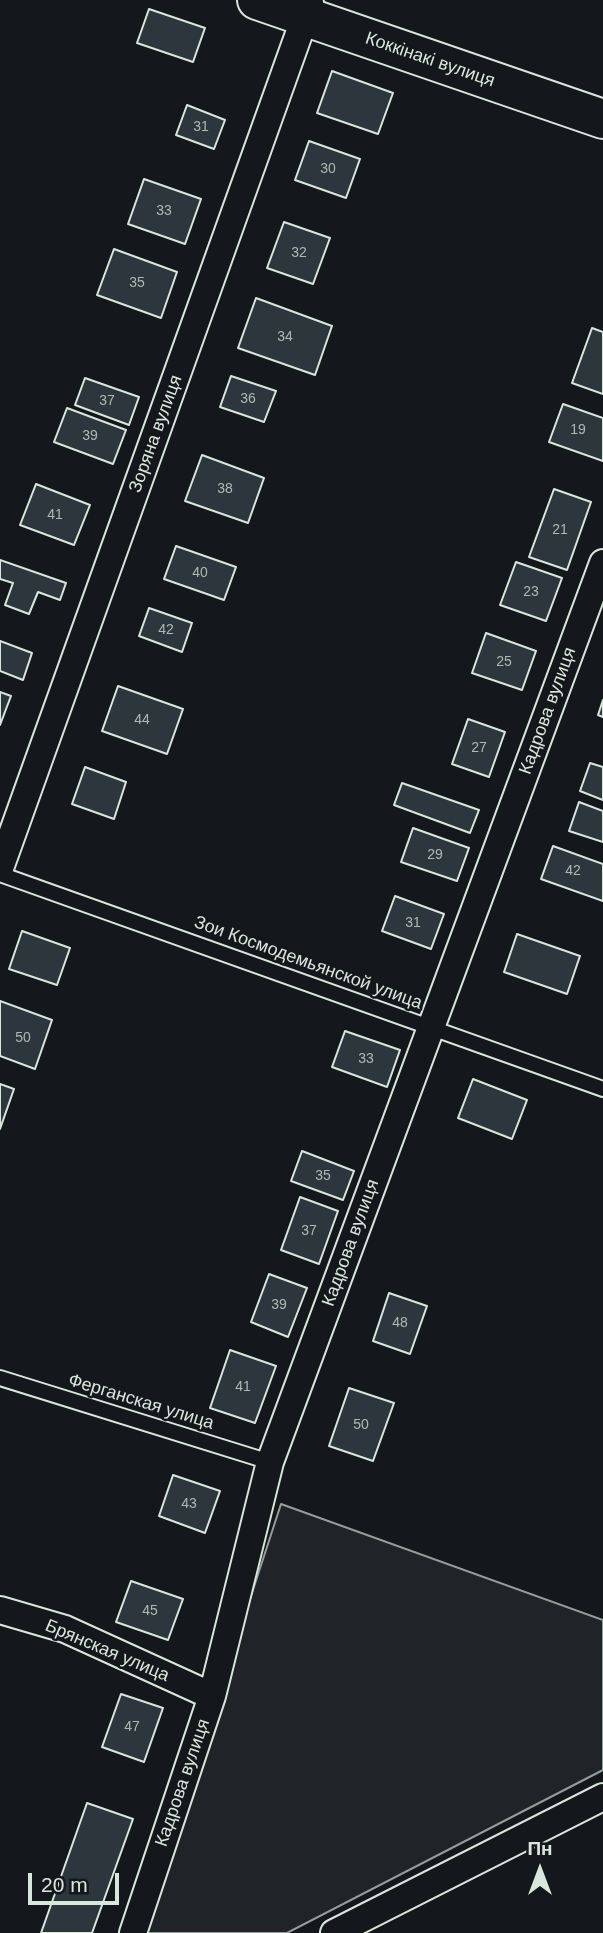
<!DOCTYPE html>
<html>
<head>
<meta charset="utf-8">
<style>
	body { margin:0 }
	#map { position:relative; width:603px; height:1933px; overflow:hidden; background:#14181c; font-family:Helvetica,sans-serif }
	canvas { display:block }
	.north { position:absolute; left:505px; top:1835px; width:70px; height:70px; -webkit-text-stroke:5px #14181c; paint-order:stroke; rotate:0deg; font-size:19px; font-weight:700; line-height:28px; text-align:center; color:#d8e6dc }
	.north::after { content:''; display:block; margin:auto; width:24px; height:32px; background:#d8e6dc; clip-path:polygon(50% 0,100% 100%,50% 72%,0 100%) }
	.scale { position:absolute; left:28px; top:1873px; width:91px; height:32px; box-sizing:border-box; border:4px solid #d8e6dc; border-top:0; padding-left:9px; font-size:21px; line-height:24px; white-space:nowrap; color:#d8e6dc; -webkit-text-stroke:5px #14181c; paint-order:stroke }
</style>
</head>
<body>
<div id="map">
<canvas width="603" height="1933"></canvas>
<div class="north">Пн</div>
<div class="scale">20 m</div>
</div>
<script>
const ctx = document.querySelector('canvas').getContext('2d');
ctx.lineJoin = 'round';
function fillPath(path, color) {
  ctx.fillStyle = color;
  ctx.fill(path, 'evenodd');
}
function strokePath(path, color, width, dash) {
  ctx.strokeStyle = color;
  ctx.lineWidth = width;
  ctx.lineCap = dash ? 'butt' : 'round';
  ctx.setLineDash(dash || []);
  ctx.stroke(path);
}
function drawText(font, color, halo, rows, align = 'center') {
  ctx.font = font + ' Helvetica,sans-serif';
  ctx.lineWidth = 5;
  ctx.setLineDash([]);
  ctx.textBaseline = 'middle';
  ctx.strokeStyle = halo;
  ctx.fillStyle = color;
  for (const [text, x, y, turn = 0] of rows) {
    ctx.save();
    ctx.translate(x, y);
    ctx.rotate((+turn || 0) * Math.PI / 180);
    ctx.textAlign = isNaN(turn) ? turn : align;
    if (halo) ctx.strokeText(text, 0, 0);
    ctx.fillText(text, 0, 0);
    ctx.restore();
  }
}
const green = new Path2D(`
	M281 1504 603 1620V1770L287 1933H145L144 1924Z`);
fillPath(green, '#202428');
strokePath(green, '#939e99', 2);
const building = new Path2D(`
	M149 9 205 28 193 62 137 43Z
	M332 71 393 93 378 134 317 113Z
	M187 105 225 120 214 149 176 135Z
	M309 141 360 159 346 198 295 180Z
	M144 179 201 199 185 244 128 224Z
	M284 222 330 238 313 284 267 268Z
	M114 249 177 272 161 318 97 295Z
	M256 298 332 326 315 375 238 348Z
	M592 328 603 332V394L572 383Z
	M231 376 276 391 264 422 220 407Z
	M85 378 139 397 129 425 75 405Z
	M563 404 603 418V461L549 442Z
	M67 408 126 430 113 464 54 442Z
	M202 455 264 478 248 523 185 501Z
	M36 484 90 505 74 545 20 525Z
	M554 489 591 502 567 570 529 557Z
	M176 546 236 567 224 600 164 579Z
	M0 560 66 583 60 600 38 592 29 614 5 605 13 583 0 579Z
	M516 562 562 578 546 621 500 605Z
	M149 608 192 623 182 652 139 636Z
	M486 633 536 651 522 690 472 673Z
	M0 641 32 653 23 680 0 671Z
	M118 686 183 709 167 754 102 731Z
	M0 692 11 696 0 725Z
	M603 700V717L598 715Z
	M468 719 505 732 489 777 452 764Z
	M590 763 603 767V800L580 791Z
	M85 767 126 782 114 819 72 804Z
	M402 783 479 810 470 833 394 805Z
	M579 802 603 811V842L569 831Z
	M413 828 469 848 457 881 401 862Z
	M553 846 603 864V901L541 879Z
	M395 896 444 914 431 949 382 931Z
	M22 931 70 948 57 985 9 969Z
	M517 934 580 956 567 994 504 972Z
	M0 1001 52 1020 35 1069 0 1056Z
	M345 1031 400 1050 387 1087 332 1067Z
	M473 1079 527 1100 512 1139 458 1118Z
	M0 1084 14 1089 0 1129Z
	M302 1151 354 1171 343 1200 291 1181Z
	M300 1197 338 1211 319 1264 281 1250Z
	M269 1274 307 1288 288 1337 251 1322Z
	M389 1293 427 1306 410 1354 373 1341Z
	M230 1350 276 1366 255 1423 210 1408Z
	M349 1388 394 1403 373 1461 329 1446Z
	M173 1475 220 1491 205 1533 159 1516Z
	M131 1581 183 1599 168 1640 116 1622Z
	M121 1694 163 1708 144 1762 102 1747Z
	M87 1803 133 1819 92 1933H41Z`);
fillPath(building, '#2c363c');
strokePath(building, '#d8e6dc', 2);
const lane = new Path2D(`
	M0 874 603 1089
	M0 1378 270 1462`);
const street = new Path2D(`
	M0 868 310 3
	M0 1610 65 1629 212 1696
	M133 1933 212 1696 270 1462 603 563
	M334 1933 603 1797`);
const secondary = new Path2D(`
	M257 0 603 119`);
strokePath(lane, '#d8e6dc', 18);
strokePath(street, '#d8e6dc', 30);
strokePath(secondary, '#d8e6dc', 42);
strokePath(lane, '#14181c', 14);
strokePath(street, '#14181c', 26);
strokePath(secondary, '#14181c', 38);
drawText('14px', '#adbab4', null, [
	["31",201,127],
	["30",328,169],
	["33",164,211],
	["32",299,253],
	["35",137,283],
	["34",285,337],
	["36",248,399],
	["37",107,401],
	["19",578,430],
	["39",90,436],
	["38",225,489],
	["41",55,515],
	["21",560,530],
	["40",200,573],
	["23",531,592],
	["42",166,630],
	["25",504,662],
	["44",142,720],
	["27",479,748],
	["29",435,855],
	["42",573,871],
	["31",413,923],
	["50",23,1038],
	["33",366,1059],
	["35",323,1176],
	["37",309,1231],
	["39",279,1305],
	["48",400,1323],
	["41",243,1387],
	["50",361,1425],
	["43",189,1504],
	["45",150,1611],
	["47",132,1727]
]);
drawText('18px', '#d8e6dc', '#14181c', [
	["Коккінакі вулиця",430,60,19],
	["Зоряна вулиця",156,434,-70],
	["Кадрова вулиця",548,711,-70],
	["Зои Космодемьянской улица",308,963,20],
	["Кадрова вулиця",351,1243,-70],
	["Ферганская улица",141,1402,17],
	["Брянская улица",107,1651,23],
	["Кадрова вулиця",183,1783,-71]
]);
</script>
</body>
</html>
